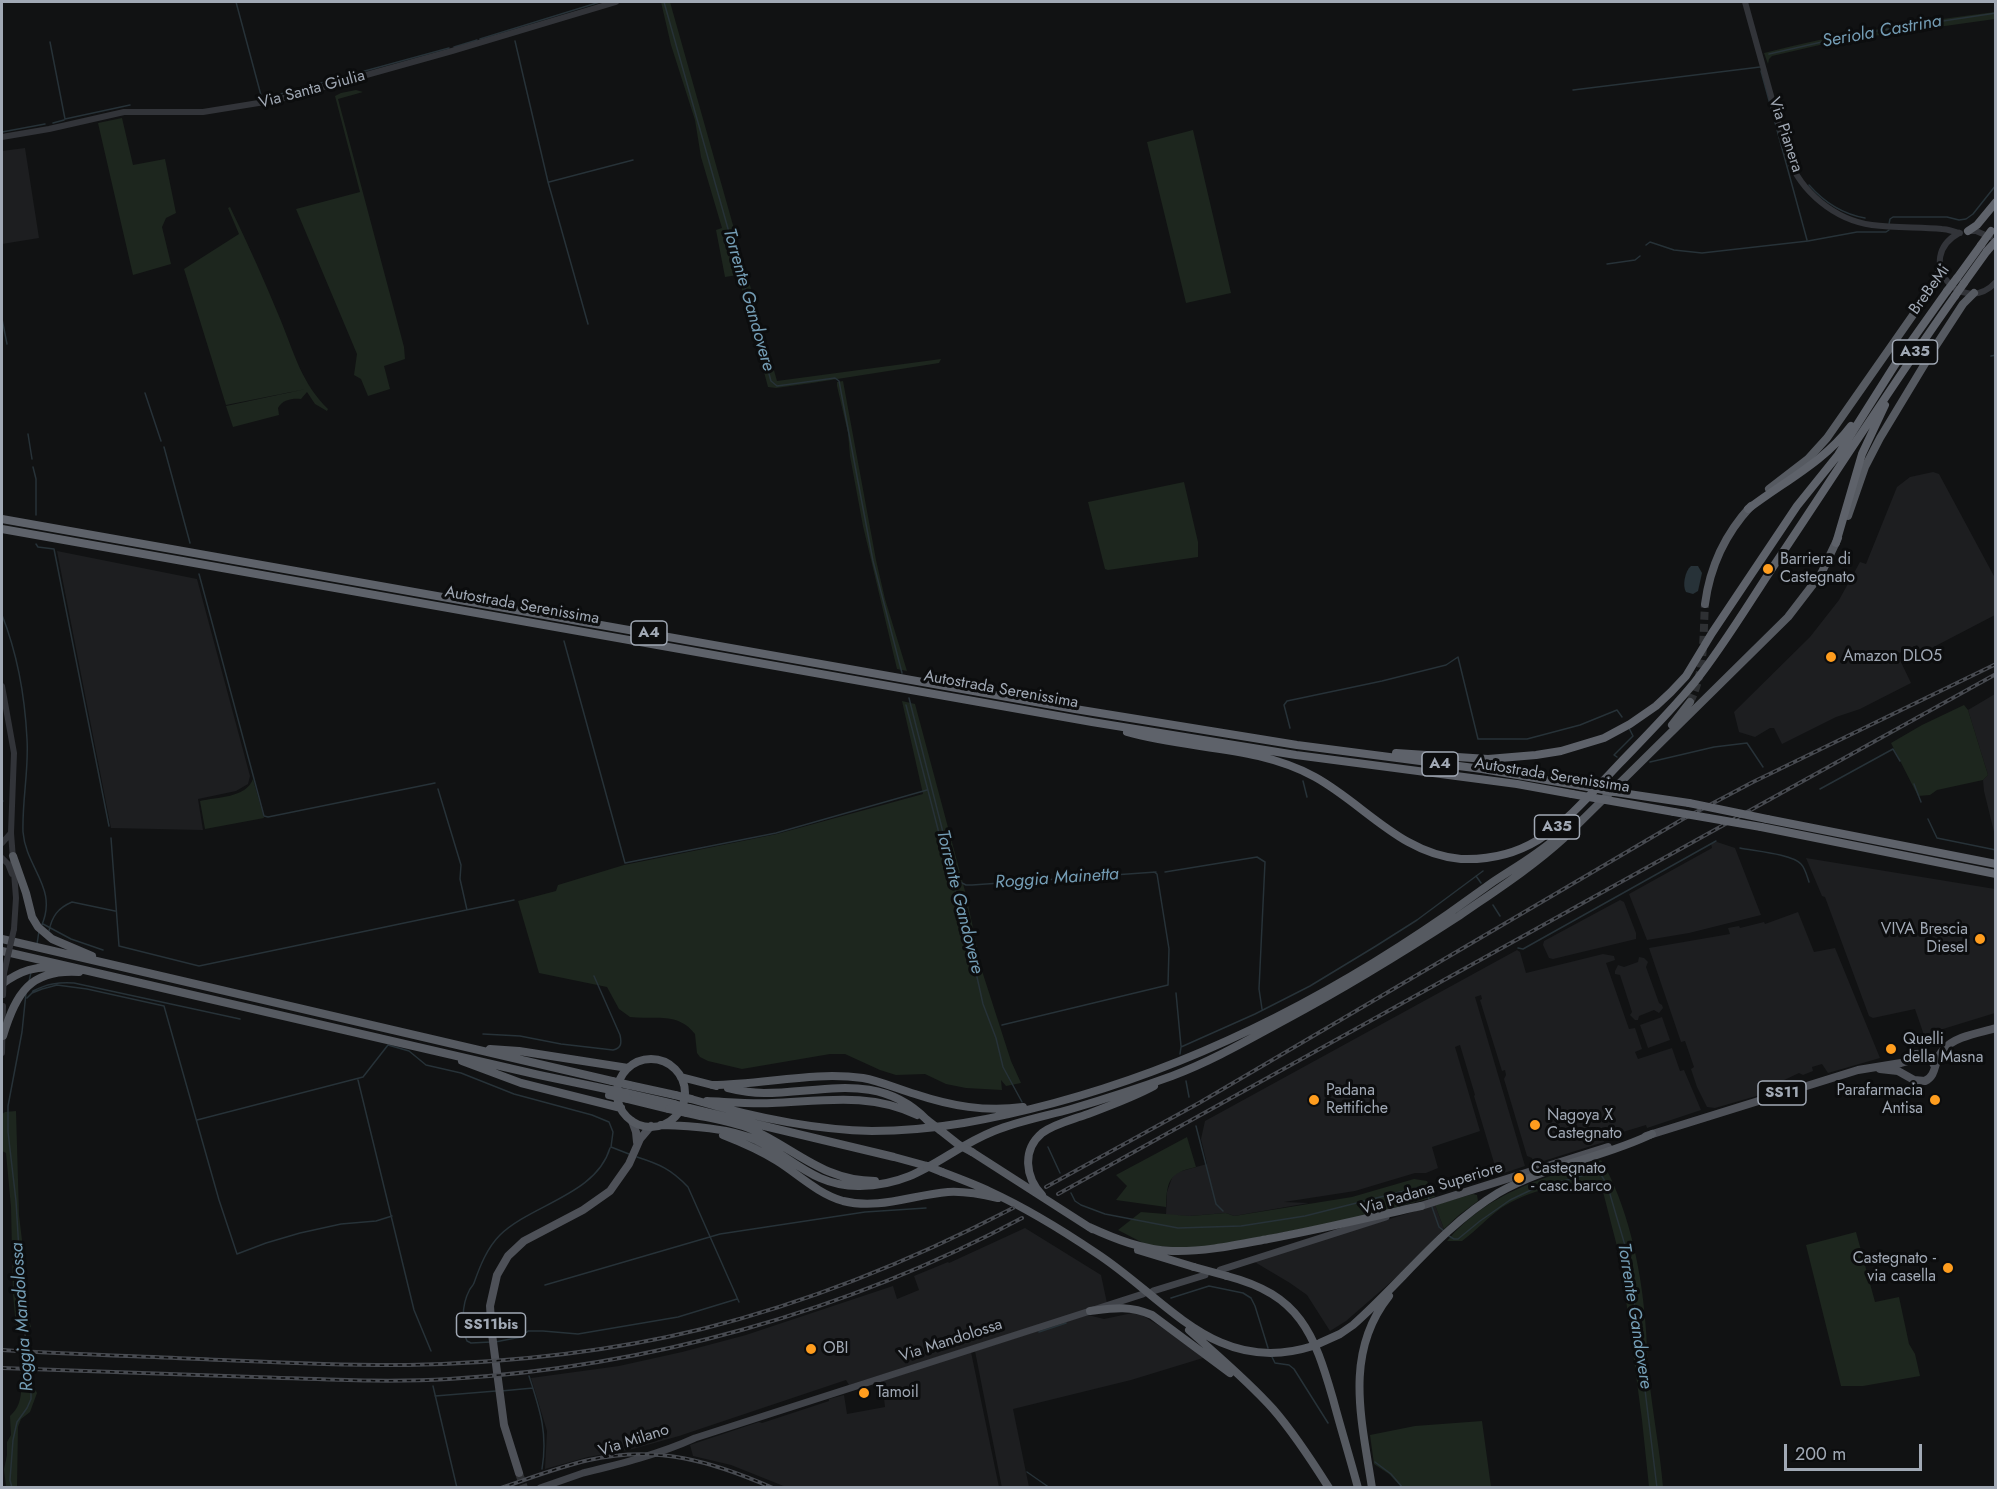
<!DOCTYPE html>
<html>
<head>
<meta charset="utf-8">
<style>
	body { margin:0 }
	#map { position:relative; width:1997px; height:1489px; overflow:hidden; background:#111213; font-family:Jost,sans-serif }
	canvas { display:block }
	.frame { position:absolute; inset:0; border:3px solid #a1a9b5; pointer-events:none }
	.scale { position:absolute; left:1784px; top:1444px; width:138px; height:27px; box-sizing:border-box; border:3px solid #a1a9b5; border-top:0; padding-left:8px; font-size:18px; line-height:21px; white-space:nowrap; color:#a1a9b5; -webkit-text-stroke:4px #0c0d0e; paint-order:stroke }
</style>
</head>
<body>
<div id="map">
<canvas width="1997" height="1489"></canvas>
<div class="frame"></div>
<div class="scale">200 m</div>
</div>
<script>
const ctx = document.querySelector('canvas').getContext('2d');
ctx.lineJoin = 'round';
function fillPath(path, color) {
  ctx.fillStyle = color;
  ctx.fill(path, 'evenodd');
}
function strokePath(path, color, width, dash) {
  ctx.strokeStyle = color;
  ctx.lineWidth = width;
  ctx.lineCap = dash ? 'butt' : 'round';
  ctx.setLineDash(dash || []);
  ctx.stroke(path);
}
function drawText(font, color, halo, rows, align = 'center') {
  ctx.font = font + ' Jost,sans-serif';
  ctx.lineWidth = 6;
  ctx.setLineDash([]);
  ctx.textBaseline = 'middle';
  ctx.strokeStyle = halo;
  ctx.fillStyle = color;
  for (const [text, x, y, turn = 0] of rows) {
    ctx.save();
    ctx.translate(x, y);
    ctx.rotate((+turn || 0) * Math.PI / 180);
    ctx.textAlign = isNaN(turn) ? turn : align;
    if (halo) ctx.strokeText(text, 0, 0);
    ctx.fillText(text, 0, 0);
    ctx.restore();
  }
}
fillPath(new Path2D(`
	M25 148 39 238 2 244V151Z
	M1933 472 1939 474 1995 578V615L1924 652H1921L1917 645 1902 653 1901 652 1897 654 1911 683 1860 709 1836 717 1782 744 1774 728H1770L1755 737 1739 732 1734 712 1810 637 1839 600 1860 562 1866 564 1897 487 1910 477Z
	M57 551 197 579 250 776 248 784 236 791 198 799 203 830 111 828Z
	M1995 694V836L1984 791 1983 780 1988 775 1968 710Z
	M1717 842 1735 848 1761 915 1689 933 1647 940 1629 894 1712 848 1711 843Z
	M1806 858 1995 889V1013L1943 1029 1936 1030 1938 1037 1926 1041 1915 1009 1873 1018 1869 1016 1825 897 1822 896Z
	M1620 900 1624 902 1636 933V939L1553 959 1549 958 1543 945 1544 941Z
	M1798 912 1814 952 1835 948 1880 1058 1828 1073 1822 1064 1812 1067 1813 1071 1803 1075 1799 1073 1782 1081 1784 1088 1715 1108 1707 1107 1697 1087 1691 1069 1694 1067 1685 1041 1681 1042 1649 948 1730 934 1728 928 1739 926 1740 928 1764 922 1765 924Z
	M1517 950 1520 952 1526 973 1603 954 1614 956 1615 960 1606 963 1629 1029 1635 1028 1642 1049 1635 1052 1638 1059 1672 1048 1680 1071 1684 1070 1701 1110 1647 1128 1646 1125 1603 1138 1604 1142 1534 1164 1532 1158 1527 1156 1504 1079 1506 1075 1505 1070 1502 1071 1480 1000 1482 999 1481 995 1475 997 1525 1166 1501 1174 1495 1166 1474 1096 1475 1095 1460 1045 1455 1047 1480 1131 1432 1147 1438 1168 1426 1173H1415L1355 1191 1284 1202 1309 1203 1234 1216 1226 1213 1190 1216 1166 1215 1167 1192 1173 1175 1178 1172 1207 1164 1201 1139 1205 1121Z
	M1639 957 1644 958 1648 962 1646 967 1659 1003 1662 1005 1663 1008 1659 1013 1654 1010 1639 1016 1638 1020H1635L1630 1015 1632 1012 1620 975 1615 974V971L1618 965 1624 967 1638 962Z
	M1662 1017 1670 1040 1648 1048 1640 1025Z
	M1435 1205 1444 1229 1399 1275 1346 1321 1330 1331 1307 1295 1290 1283 1253 1261Z
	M1025 1228 1101 1275 1107 1303 849 1385 846 1380 679 1436 633 1449 588 1457 545 1469 547 1431 531 1378 619 1366 682 1352 746 1335 893 1286 897 1299 919 1290 914 1276 948 1262 949 1263Z
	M1137 1312 1187 1343 1203 1358 1131 1380 1013 1409 1029 1487 1002 1488 975 1351 1088 1315 1104 1319Z
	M971 1352 999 1487H786L731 1465 693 1456 690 1445 759 1422 762 1423 829 1401V1399L844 1395 847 1414 885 1407 882 1381Z`), '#1d1e20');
fillPath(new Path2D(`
	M661 2H670L777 381 941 359 939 363 812 383 776 388 768 387 738 275 725 277 716 230 722 228 701 157 695 120 671 45Z
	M1995 12V19L1859 38 1824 44 1772 56 1769 59 1768 64 1764 53C1840 33 1918 22 1995 12Z
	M356 90 363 92 338 99 404 347 405 359 384 366 390 389 368 396 361 379 354 375 357 354 296 209 360 192 335 96 341 93Z
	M122 118 133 165 165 159 176 213 166 218 162 227 171 264 133 275 98 123Z
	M1193 130 1231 293 1186 303 1147 142Z
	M230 207C248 244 265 282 281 321 294 353 302 384 328 409L327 411 315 404 307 392 301 399C292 398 282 400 278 408L279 415 233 427 226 406 306 389 226 405 184 269 239 234 228 208Z
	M843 381 876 560 885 599 907 671 897 669 863 526 850 456 848 433 837 386V382Z
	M1184 482 1198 542V557L1108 570 1105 569 1088 502Z
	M902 701 915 704 965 891 983 974 1011 1061 1021 1083 1006 1086 1001 1080 1002 1090 966 1088 946 1084 925 1074 896 1075 880 1070 845 1054H830L742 1069 708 1061 700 1057 697 1053 695 1034C678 1011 653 1020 630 1017L619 1009 607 987 539 973 518 901 556 891 558 885 624 865 777 834 923 794Z
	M1964 705 1968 710 1988 775 1983 780 1937 790 1930 795 1918 796 1891 743 1922 725Z
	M253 779 264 818 205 829 200 801C217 797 246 798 253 779Z
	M16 1111 19 1215 23 1249V1300L31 1327H16L13 1294 11 1207 6 1153 2 1151V1114L5 1112Z
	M1187 1137 1196 1167C1169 1173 1167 1180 1166 1207L1116 1200 1127 1186 1116 1175Z
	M1601 1160C1627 1203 1641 1268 1645 1318 1647 1338 1647 1358 1649 1378 1653 1415 1660 1451 1663 1487H1649L1642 1420 1621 1262 1601 1184 1594 1180C1561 1184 1530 1190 1501 1208 1487 1218 1476 1231 1462 1241H1447C1487 1193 1544 1177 1601 1160Z
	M1414 1179 1427 1181 1435 1197 1342 1221 1208 1247 1184 1248 1147 1245 1118 1230 1141 1212 1190 1216 1226 1213 1234 1216 1352 1197Z
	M1473 1194 1477 1195 1478 1201 1459 1215 1444 1229 1435 1205Z
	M1856 1232 1875 1302 1899 1297 1909 1344 1915 1354 1920 1376 1863 1386H1841L1806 1245Z
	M20 1373H27L37 1393 30 1412 21 1419 18 1427 17 1487H6L4 1469 7 1455V1442L11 1435 10 1416C23 1405 22 1388 20 1373Z
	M1482 1421 1491 1487H1401L1389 1474 1374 1464 1370 1435 1415 1426Z`), '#1d261e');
fillPath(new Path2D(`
	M1691 566H1698L1702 573 1698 591 1693 594 1686 592C1682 586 1685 571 1691 566Z`), '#273238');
strokePath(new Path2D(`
	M236 2 262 99 449 48
	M664 2 771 381 777 386 835 378 839 381 873 561 902 673
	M480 39 600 2
	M515 41 548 182 588 324
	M50 42 65 119 130 105
	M454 47 477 40
	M1769 54 1857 34 1996 13
	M1761 71 1807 240
	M1573 90 1760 67
	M53 123 64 120
	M2 132 45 124
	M549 182 633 160
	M1809 185C1824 202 1842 214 1865 218
	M1889 224 1890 219 1893 217H1947L1959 220 1966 219 1973 214 1996 185
	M1646 245 1650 242 1674 250 1702 253 1808 241 1857 232H1886L1889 230
	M1607 264 1635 260 1640 256
	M2 319 7 344
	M1991 356 1996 355
	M145 393 161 441
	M28 434 32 459
	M164 447 190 543
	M33 467 36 479V515
	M36 544 38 547 54 549 109 826
	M199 574 264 816 268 817 435 783
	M2 615C17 653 25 698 27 739 29 769 22 801 23 832 26 869 59 888 41 927
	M564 641 625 863 776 833 927 790
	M909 698 951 864 953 884 961 905 983 1004 996 1038 1003 1067 1022 1102
	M906 705 950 876
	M1290 728 1284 705 1287 701 1382 681 1446 665 1458 657 1478 739H1527L1580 725 1617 710 1622 717
	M1617 757 1614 755 1633 736 1629 728
	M1650 762 1714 747 1747 743 1763 767
	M1303 781 1307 797
	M1914 784 1921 802
	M438 789 461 865 460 879 467 910
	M1820 789 1893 749 1900 761
	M2 802 3 801
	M1928 819 1937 838 1996 850
	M111 838 119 946 199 966 514 900
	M1740 848C1754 851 1792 854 1801 864 1805 868 1807 876 1809 882
	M1165 872 1257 857 1265 862 1259 989 1262 1009
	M1476 876 1481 883
	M958 881 966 885H972L1156 872
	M1493 905 1500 916
	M43 924 71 939 103 950
	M49 931C52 916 58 908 72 902L115 911
	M37 944 39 931
	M1518 948 1523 949 1716 841
	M29 982 31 972
	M32 993 33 991C47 984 58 982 74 983L240 1019
	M1176 993 1181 1046
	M27 998 32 993 42 989 57 985 87 989 164 1006 219 1200 237 1254 266 1243 300 1233 341 1224 376 1221 392 1216
	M1002 1025 1168 985 1169 949 1157 874 1154 872
	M483 1034 520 1036 561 1044 613 1050C621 1048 622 1044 620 1035L594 976
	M1180 1054 1181 1047 1255 1014 1310 986 1376 946 1417 920 1483 871
	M358 1080 414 1310 431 1351
	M1186 1081 1189 1097
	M197 1120 363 1077 388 1045 409 1051 426 1065 461 1073 514 1094 592 1115 609 1122 613 1132 611 1147 629 1154
	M1196 1126 1216 1204 1223 1211
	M1048 1147 1060 1173
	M637 1157C659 1164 671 1169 688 1187L739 1302
	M1071 1193 1075 1201 1081 1205 1105 1214 1178 1228 1241 1226 1305 1216 1420 1187 1424 1188 1429 1199
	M1432 1207 1439 1227 1444 1231
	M1449 1236 1454 1239H1458L1480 1221 1510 1200 1531 1190 1592 1173 1599 1172 1607 1184 1629 1259 1657 1488
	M545 1285 720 1234 865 1212 926 1208
	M1171 1298 1209 1286 1243 1293 1251 1298 1255 1306 1268 1348
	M1039 1332 1066 1323
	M491 1342 471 1343 467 1341C461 1327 462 1304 469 1291 470 1288 473 1286 474 1283 480 1266 487 1248 500 1235 532 1204 596 1195 610 1148
	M495 1342 521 1337 528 1331H543L578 1334 678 1317 737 1299
	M1272 1357 1275 1363 1289 1365 1294 1369 1328 1423
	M529 1376C540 1410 548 1433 542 1469
	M433 1386 457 1488
	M501 1391 533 1388
	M435 1396 496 1391
	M1375 1462 1391 1474 1403 1488
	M1027 1472 1050 1488
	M12 1488 10 1480 13 1440 17 1422 27 1408 31 1399V1390L26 1375 25 1331 18 1292 19 1251 16 1201 8 1132V1106L22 1032 26 993
	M762 1488V1486`), '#273238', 1.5);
strokePath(new Path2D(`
	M519 1473 524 1488`), '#2e3033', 8, [8, 4]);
strokePath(new Path2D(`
	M1690 702C1705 673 1703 636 1705 604`), '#2e3033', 8, [8, 4]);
strokePath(new Path2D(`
	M1745 2 1788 157C1801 192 1835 220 1872 225 1895 228 1919 227 1942 229 1948 229 1954 232 1960 233
	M2 137 49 129 124 112H203L277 100 452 51 616 2
	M1969 231H1976L1990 237
	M1959 233C1912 259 1962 319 1996 282
	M2 686 14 753 11 833 16 898 14 929
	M2 843 11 833
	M2 858 8 864 12 874
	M2 1053 3 1006`), '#323439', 6);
strokePath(new Path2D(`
	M1220 1270 1386 1217
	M1153 1291 1205 1275
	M583 1473C620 1464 660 1454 695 1438L1143 1294
	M540 1488 586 1472`), '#404349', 7);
strokePath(new Path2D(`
	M1880 1069 1898 1071 1914 1080 1925 1081C1938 1075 1933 1060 1943 1050 1955 1036 1979 1033 1996 1028
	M632 1121 636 1132 637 1142
	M1646 1136 1858 1070 1901 1063 1908 1061 1916 1054C1925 1053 1931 1056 1934 1065
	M1421 1206 1608 1147
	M519 1473 504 1425 492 1334 490 1306 497 1275 508 1256 524 1241 583 1210 610 1191 629 1164 640 1139 651 1126`), '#4e5158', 8);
strokePath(new Path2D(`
	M1769 489 1808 459 1827 438 1927 295 1938 277 1940 267
	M1848 516 1865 467 1880 438 1935 347 1963 304 1974 293
	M1705 604C1710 566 1725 534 1751 506
	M1672 725 1690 702
	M13 856 26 893 32 917 38 927 52 939 92 956
	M2 939 612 1081
	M2 951 539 1075 611 1090
	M2 984C20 971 36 965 59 968
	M3 1036C16 993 30 969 79 972
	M490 1049 519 1051 628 1068
	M617 1093a34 34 0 1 1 68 0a34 34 0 1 1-68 0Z
	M462 1061 521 1083 621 1108
	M681 1077 716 1086
	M629 1085 675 1095
	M712 1085C763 1085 812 1071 863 1078 880 1081 898 1089 915 1094 951 1106 985 1112 1023 1107
	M728 1088C740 1091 752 1093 764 1093 823 1093 879 1071 927 1120
	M626 1093 674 1104
	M628 1099 669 1109
	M691 1099C749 1116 811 1130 872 1131 934 1131 994 1119 1054 1103 1196 1065 1327 998 1448 914 1462 904 1476 894 1490 884 1512 869 1536 856 1556 838
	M707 1101C729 1102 750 1104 772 1103 822 1101 871 1092 917 1115
	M689 1108 894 1157 927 1166
	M687 1113C708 1118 731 1121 751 1129 794 1148 823 1181 875 1181
	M661 1125C690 1126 730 1128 756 1140 793 1158 815 1187 860 1186 920 1185 944 1151 994 1131 1019 1121 1046 1116 1071 1109 1105 1099 1139 1088 1172 1076 1212 1061 1248 1040 1285 1020 1345 988 1402 953 1459 916 1495 891 1531 868 1564 838L1788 617 1821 574 1838 538
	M940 1130 959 1145
	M723 1135C741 1142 760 1150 777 1161 798 1174 818 1194 843 1201 879 1210 912 1195 948 1192 965 1191 981 1194 998 1198
	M972 1152 1092 1229
	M942 1172C958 1178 974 1184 989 1191 1026 1208 1062 1230 1096 1253 1167 1299 1216 1377 1313 1346
	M1042 1195C1025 1177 1022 1150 1042 1133 1054 1124 1071 1120 1085 1115 1109 1106 1132 1098 1154 1086
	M1089 1227C1115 1239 1143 1250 1172 1251 1204 1252 1236 1245 1268 1239 1319 1230 1370 1217 1421 1206
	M1138 1250 1194 1267
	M1227 1276C1300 1295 1314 1333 1333 1399 1341 1429 1350 1458 1358 1488
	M1090 1311C1113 1308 1129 1305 1152 1315L1230 1373
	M1189 1330C1218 1356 1248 1381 1273 1409 1294 1433 1312 1461 1329 1488
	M1320 1343 1340 1334 1353 1325C1402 1282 1442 1227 1498 1193 1546 1165 1603 1158 1652 1134
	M1372 1488C1362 1421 1343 1354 1389 1296`), '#565a61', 8);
strokePath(new Path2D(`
	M1968 231 1977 225 1996 202
	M1957 278 1981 245
	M1964 283 1987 251
	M1748 509C1783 482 1824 462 1851 426
	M2 519 1075 709 1297 745 1482 769 1582 786
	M2 529 1092 722 1296 755 1517 784 1572 794
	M1836 543 1862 454 1885 405
	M1127 732C1189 750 1257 745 1315 777 1364 804 1401 854 1461 859 1488 860 1515 854 1538 840 1569 821 1595 789 1620 763 1645 737 1671 711 1694 683 1722 648 1746 608 1771 570 1832 479 1891 386 1955 296
	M1396 753 1488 759 1536 755 1561 751 1604 738 1630 724 1656 706 1671 692 1686 676 1712 633 1797 506 1838 455 1898 360 1947 291
	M1615 792 1689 803
	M1606 800 1674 812
	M1767 819 1996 864
	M1761 827 1996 874`), '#5e626a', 8);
const rail = new Path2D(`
	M1046 1187 1199 1103 1683 819 1753 782 1996 664
	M1058 1194 1996 674
	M2 1350C67 1354 133 1356 199 1359 269 1362 339 1366 408 1365 504 1363 609 1352 702 1329 810 1302 915 1259 1013 1208
	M2 1368C86 1371 170 1374 254 1377 319 1379 384 1383 449 1379 648 1367 846 1312 1022 1218
	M501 1488C530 1478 559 1467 589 1460 658 1445 711 1461 773 1488`);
strokePath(rail, '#474a50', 4);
strokePath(rail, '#0c0d0e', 1.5, [4.5]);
strokePath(new Path2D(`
	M3 995 4 973 14 929`), '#323439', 6);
strokePath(new Path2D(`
	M612 1081 629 1085
	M611 1090 626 1093
	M609 1095 628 1099
	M675 1095 691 1099
	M674 1104 689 1108
	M669 1109 687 1113
	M927 1120 940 1130
	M959 1145 972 1152
	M927 1166 942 1172
	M1194 1267 1227 1276`), '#565a61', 8);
strokePath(new Path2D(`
	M1981 245 1991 231
	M1987 251 1996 241
	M1947 291 1957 278
	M1955 296 1964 283
	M1582 786 1615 792
	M1572 794 1606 800
	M1689 803 1767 819
	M1674 812 1761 827`), '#5e626a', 8);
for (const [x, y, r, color] of [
	[1768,569,6,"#ff9d1e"],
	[1831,657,6,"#ff9d1e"],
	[1980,939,6,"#ff9d1e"],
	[1891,1049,6,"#ff9d1e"],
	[1314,1100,6,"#ff9d1e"],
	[1935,1100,6,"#ff9d1e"],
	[1535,1125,6,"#ff9d1e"],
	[1519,1178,6,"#ff9d1e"],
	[1948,1268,6,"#ff9d1e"],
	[811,1349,6,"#ff9d1e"],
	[864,1393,6,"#ff9d1e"]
]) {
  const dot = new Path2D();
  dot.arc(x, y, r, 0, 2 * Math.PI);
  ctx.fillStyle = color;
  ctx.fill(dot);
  strokePath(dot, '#0c0d0e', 2);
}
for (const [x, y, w] of [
	[1915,352,45],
	[649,633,36],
	[1440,764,36],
	[1557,827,45],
	[1782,1093,48],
	[491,1325,69]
]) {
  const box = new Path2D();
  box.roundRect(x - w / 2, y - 12, w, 24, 4.5);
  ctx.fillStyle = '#0c0d0e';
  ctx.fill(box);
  strokePath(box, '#a1a9b5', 1.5);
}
drawText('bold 15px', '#a1a9b5', null, [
	["A35",1915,352],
	["A4",649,633],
	["A4",1440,764],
	["A35",1557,827],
	["SS11",1782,1093],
	["SS11bis",491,1325]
]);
drawText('16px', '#a1a9b5', '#0c0d0e', [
	["Via Santa Giulia",312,90,-15],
	["Via Pianera",1785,135,72],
	["BreBeMi",1930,290,-54],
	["Autostrada Serenissima",522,606,10],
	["Autostrada Serenissima",1001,690,10],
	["Autostrada Serenissima",1552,776,9],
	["Via Padana Superiore",1432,1189,-17],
	["Via Mandolossa",951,1341,-18],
	["Via Milano",634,1441,-18]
]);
drawText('16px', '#a1a9b5', '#0c0d0e', [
	["Barriera di",1780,560],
	["Castegnato",1780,578],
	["Amazon DLO5",1843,657],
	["VIVA Brescia",1968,930,"right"],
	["Diesel",1968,948,"right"],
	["Quelli",1903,1040],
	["della Masna",1903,1058],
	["Padana",1326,1091],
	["Rettifiche",1326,1109],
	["Parafarmacia",1923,1091,"right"],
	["Antisa",1923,1109,"right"],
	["Nagoya X",1547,1116],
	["Castegnato",1547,1134],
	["Castegnato",1531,1169],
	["- casc.barco",1531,1187],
	["Castegnato -",1936,1259,"right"],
	["via casella",1936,1277,"right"],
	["OBI",823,1349],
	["Tamoil",876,1393]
], 'left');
drawText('italic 18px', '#749db5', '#0c0d0e', [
	["Seriola Castrina",1882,32,-10],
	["Torrente Gandovere",748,300,74],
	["Roggia Mainetta",1057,879,-4],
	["Torrente Gandovere",959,902,76],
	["Torrente Gandovere",1634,1316,81],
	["Roggia Mandolossa",23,1317,-94]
]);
</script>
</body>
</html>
